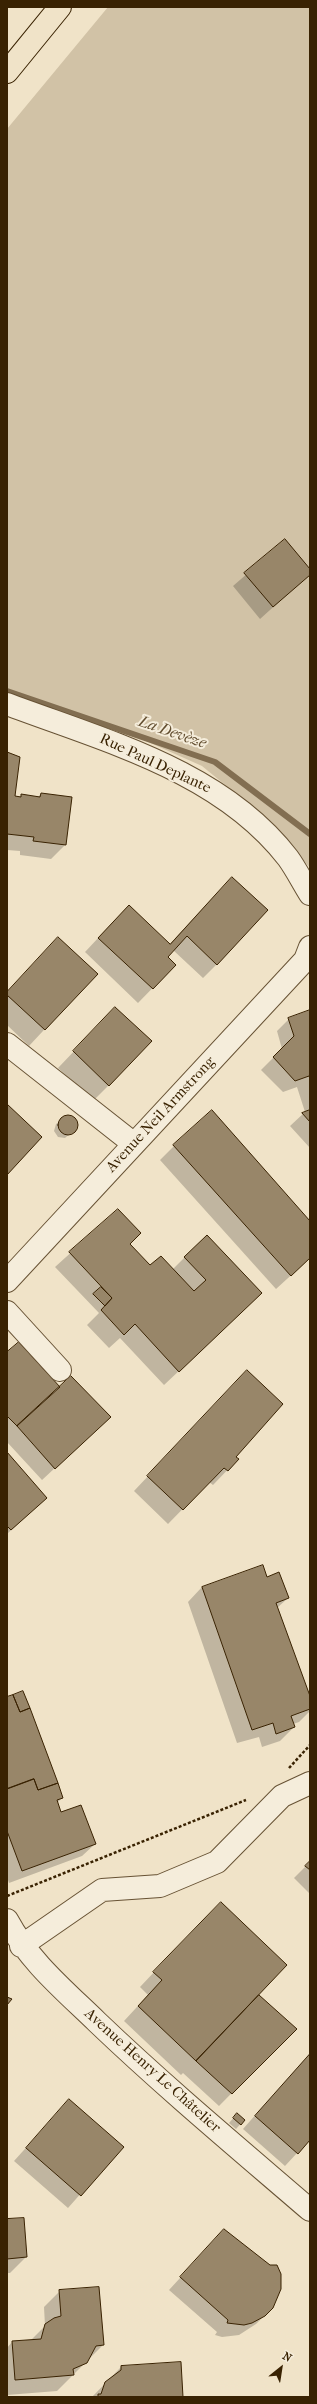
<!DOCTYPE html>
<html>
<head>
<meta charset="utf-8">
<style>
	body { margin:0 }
	#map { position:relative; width:317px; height:2404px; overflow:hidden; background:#f0e3c8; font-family:"IM FELL French Canon",serif }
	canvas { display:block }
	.frame { position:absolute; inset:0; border:8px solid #392202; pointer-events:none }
	.north { position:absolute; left:261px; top:2348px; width:40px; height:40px; -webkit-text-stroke:3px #f5eddb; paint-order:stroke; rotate:30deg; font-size:11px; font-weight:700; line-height:16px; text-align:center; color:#392202 }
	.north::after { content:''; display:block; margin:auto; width:14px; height:18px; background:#392202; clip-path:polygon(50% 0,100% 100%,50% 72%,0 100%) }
</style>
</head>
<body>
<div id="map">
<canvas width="317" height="2404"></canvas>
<div class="frame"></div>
<div class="north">N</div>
</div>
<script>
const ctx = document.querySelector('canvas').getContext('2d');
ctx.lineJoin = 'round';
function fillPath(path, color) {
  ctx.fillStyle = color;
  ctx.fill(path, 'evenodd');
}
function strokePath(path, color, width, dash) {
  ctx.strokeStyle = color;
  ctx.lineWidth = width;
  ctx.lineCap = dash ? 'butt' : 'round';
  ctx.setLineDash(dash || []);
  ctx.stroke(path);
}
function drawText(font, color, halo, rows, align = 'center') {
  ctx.font = font + ' "IM FELL French Canon",serif';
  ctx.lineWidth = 4;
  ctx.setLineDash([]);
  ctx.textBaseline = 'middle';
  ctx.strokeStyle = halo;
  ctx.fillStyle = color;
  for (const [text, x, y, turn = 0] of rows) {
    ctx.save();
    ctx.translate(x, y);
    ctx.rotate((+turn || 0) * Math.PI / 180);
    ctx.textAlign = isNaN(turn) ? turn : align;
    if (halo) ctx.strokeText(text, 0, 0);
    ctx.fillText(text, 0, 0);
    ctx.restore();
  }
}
fillPath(new Path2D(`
	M108 7H310V868L268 820 202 766 128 733 7 691V129Z`), '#d1c2a6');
fillPath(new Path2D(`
	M285 541 310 571V574L260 619 233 586Z
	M7 753 14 797 19 798 22 795 38 797 41 794 65 845 51 859 20 855V851L7 850Z
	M218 892 217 964 203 978 173 950 166 957 175 965 138 1003 85 952 115 920 170 944Z
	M96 974 29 1046 7 1025V992Z
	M310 1011V1148L290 1126 305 1112 297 1087 283 1092 261 1070 282 1049 277 1031 289 1019Z
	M100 1024 109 1085 93 1101 58 1068Z
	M68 1116 73 1118 76 1124 74 1130 65 1138 58 1137 54 1131 56 1124Z
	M174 1146 310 1222V1258L276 1289 160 1160Z
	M118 1210 128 1244 150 1267 172 1270 185 1257 247 1307 164 1385 120 1338 109 1348 87 1325 99 1313 55 1267Z
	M7 1354 97 1429 42 1480 7 1442Z
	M233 1386 234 1457 237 1460 213 1485 209 1482 168 1524 134 1491Z
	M7 1453 46 1498 7 1534Z
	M263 1567 266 1578 288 1598 277 1608 310 1699V1711L299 1722 293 1724 294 1727 280 1741 262 1747 259 1737 237 1743 188 1602 202 1587Z
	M7 1699 62 1798 57 1803 61 1813 95 1844 82 1856 9 1883 7 1877Z
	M310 1862V1894L294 1878Z
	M206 1917 258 1995 295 2029 219 2106 183 2073 181 2075 124 2021 148 1995 140 1987Z
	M310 2053V2139L285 2166 243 2129Z
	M69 2100 122 2147 68 2208 14 2161Z
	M237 2114 244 2120 236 2129 229 2123Z
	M7 2220 26 2257 10 2273H7Z
	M224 2230 269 2311 256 2324 239 2335 222 2337 215 2335 217 2332 169 2290Z
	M60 2291 103 2345 57 2391 7 2395V2348L12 2342 30 2341 45 2326 44 2307Z
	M121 2367 182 2397H92Z`), '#0003');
strokePath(new Path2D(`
	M7 691 215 762 310 834`), '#826e51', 6);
const building = new Path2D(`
	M285 539 310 569V575L273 607 244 573Z
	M7 752 20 757 15 796 21 797V794L40 797 41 793 72 797 66 845 33 841 34 837 7 834Z
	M232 877 268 910 217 965 187 936 168 957 176 965 153 989 98 938 129 905 170 944Z
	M58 937 98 974 45 1030 7 995V992Z
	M115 1007 152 1041 109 1086 73 1051Z
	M310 1010V1078L309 1076 295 1081 273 1057 294 1036 288 1018Z
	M7 1104 42 1137 7 1175Z
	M212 1110 310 1221V1258L291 1276 173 1145Z
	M310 1110V1122L302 1113Z
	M58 1125a10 10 0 1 1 20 0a10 10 0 1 1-20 0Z
	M118 1209 141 1233 130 1244 150 1265 161 1256 194 1291 206 1280 184 1257 207 1235 262 1293 179 1372 135 1324 124 1335 101 1310 112 1298 69 1252Z
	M101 1287 112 1298 105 1306 93 1294Z
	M19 1342 60 1387 17 1426 7 1416V1352Z
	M247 1370 283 1404 236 1457 239 1459 228 1471 224 1468 183 1510 147 1476Z
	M71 1376 111 1417 55 1469 17 1426Z
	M7 1452 47 1498 11 1530 7 1526Z
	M263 1565 267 1577 279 1572 289 1598 276 1603 310 1696V1709L291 1716 295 1727 276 1734 273 1723 252 1730 202 1587Z
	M23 1691 30 1708 20 1712 13 1695Z
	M13 1695 20 1712 30 1708 58 1783 38 1790 34 1779 7 1789V1697Z
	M34 1779 38 1790 58 1783 63 1798 57 1800 61 1812 81 1805 96 1844 22 1871 7 1831V1789Z
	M310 1861V1870L305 1866Z
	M221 1902 287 1965 196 2061 138 2006 162 1980 153 1972Z
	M259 1995 297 2029 232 2094 196 2061Z
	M7 1997 12 1999 7 2005Z
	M310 2054V2140L298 2154 255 2116Z
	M69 2099 124 2147 81 2196 26 2148Z
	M237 2113 245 2120 241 2125 233 2118Z
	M24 2218 27 2257 7 2259V2219Z
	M224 2229 270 2265H277L281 2274V2289L273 2308 265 2316 252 2323 244 2325 227 2323 228 2320 180 2277Z
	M99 2287 104 2345 96 2346 87 2363 73 2369 74 2375 15 2380 12 2341 41 2339 45 2324 54 2318 61 2316 59 2290Z
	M181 2362 183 2397H98V2394H101L105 2382 121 2370V2366Z`);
fillPath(building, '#988669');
strokePath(building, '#392202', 1);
const minor = new Path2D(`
	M7 704C105 741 221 771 288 858 296 869 303 883 310 894
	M7 1044 134 1144
	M7 1281 305 960 310 947
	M7 1312 60 1370
	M7 1920C29 1961 64 1990 97 2022 165 2087 238 2148 310 2210
	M21 1946 102 1890 160 1886 217 1862 282 1796 310 1783`);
const major = new Path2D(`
	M7 72 60 7`);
strokePath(minor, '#675234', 24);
strokePath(major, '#392202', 24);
strokePath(new Path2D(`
	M289 1768 310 1745
	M7 1896 246 1800`), '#392202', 2.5, [3, 2]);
strokePath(minor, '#f5eddb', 22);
strokePath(major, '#f0e3c8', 22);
drawText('15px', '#392202', '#f5eddb', [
	["Rue Paul Deplante",155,764,25],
	["Avenue Neil Armstrong",161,1115,-47],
	["Avenue Henry Le Châtelier",152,2071,42]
]);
drawText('italic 16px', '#634e30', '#f5eddb', [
	["La Devèze",172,733,19]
]);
</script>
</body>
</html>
